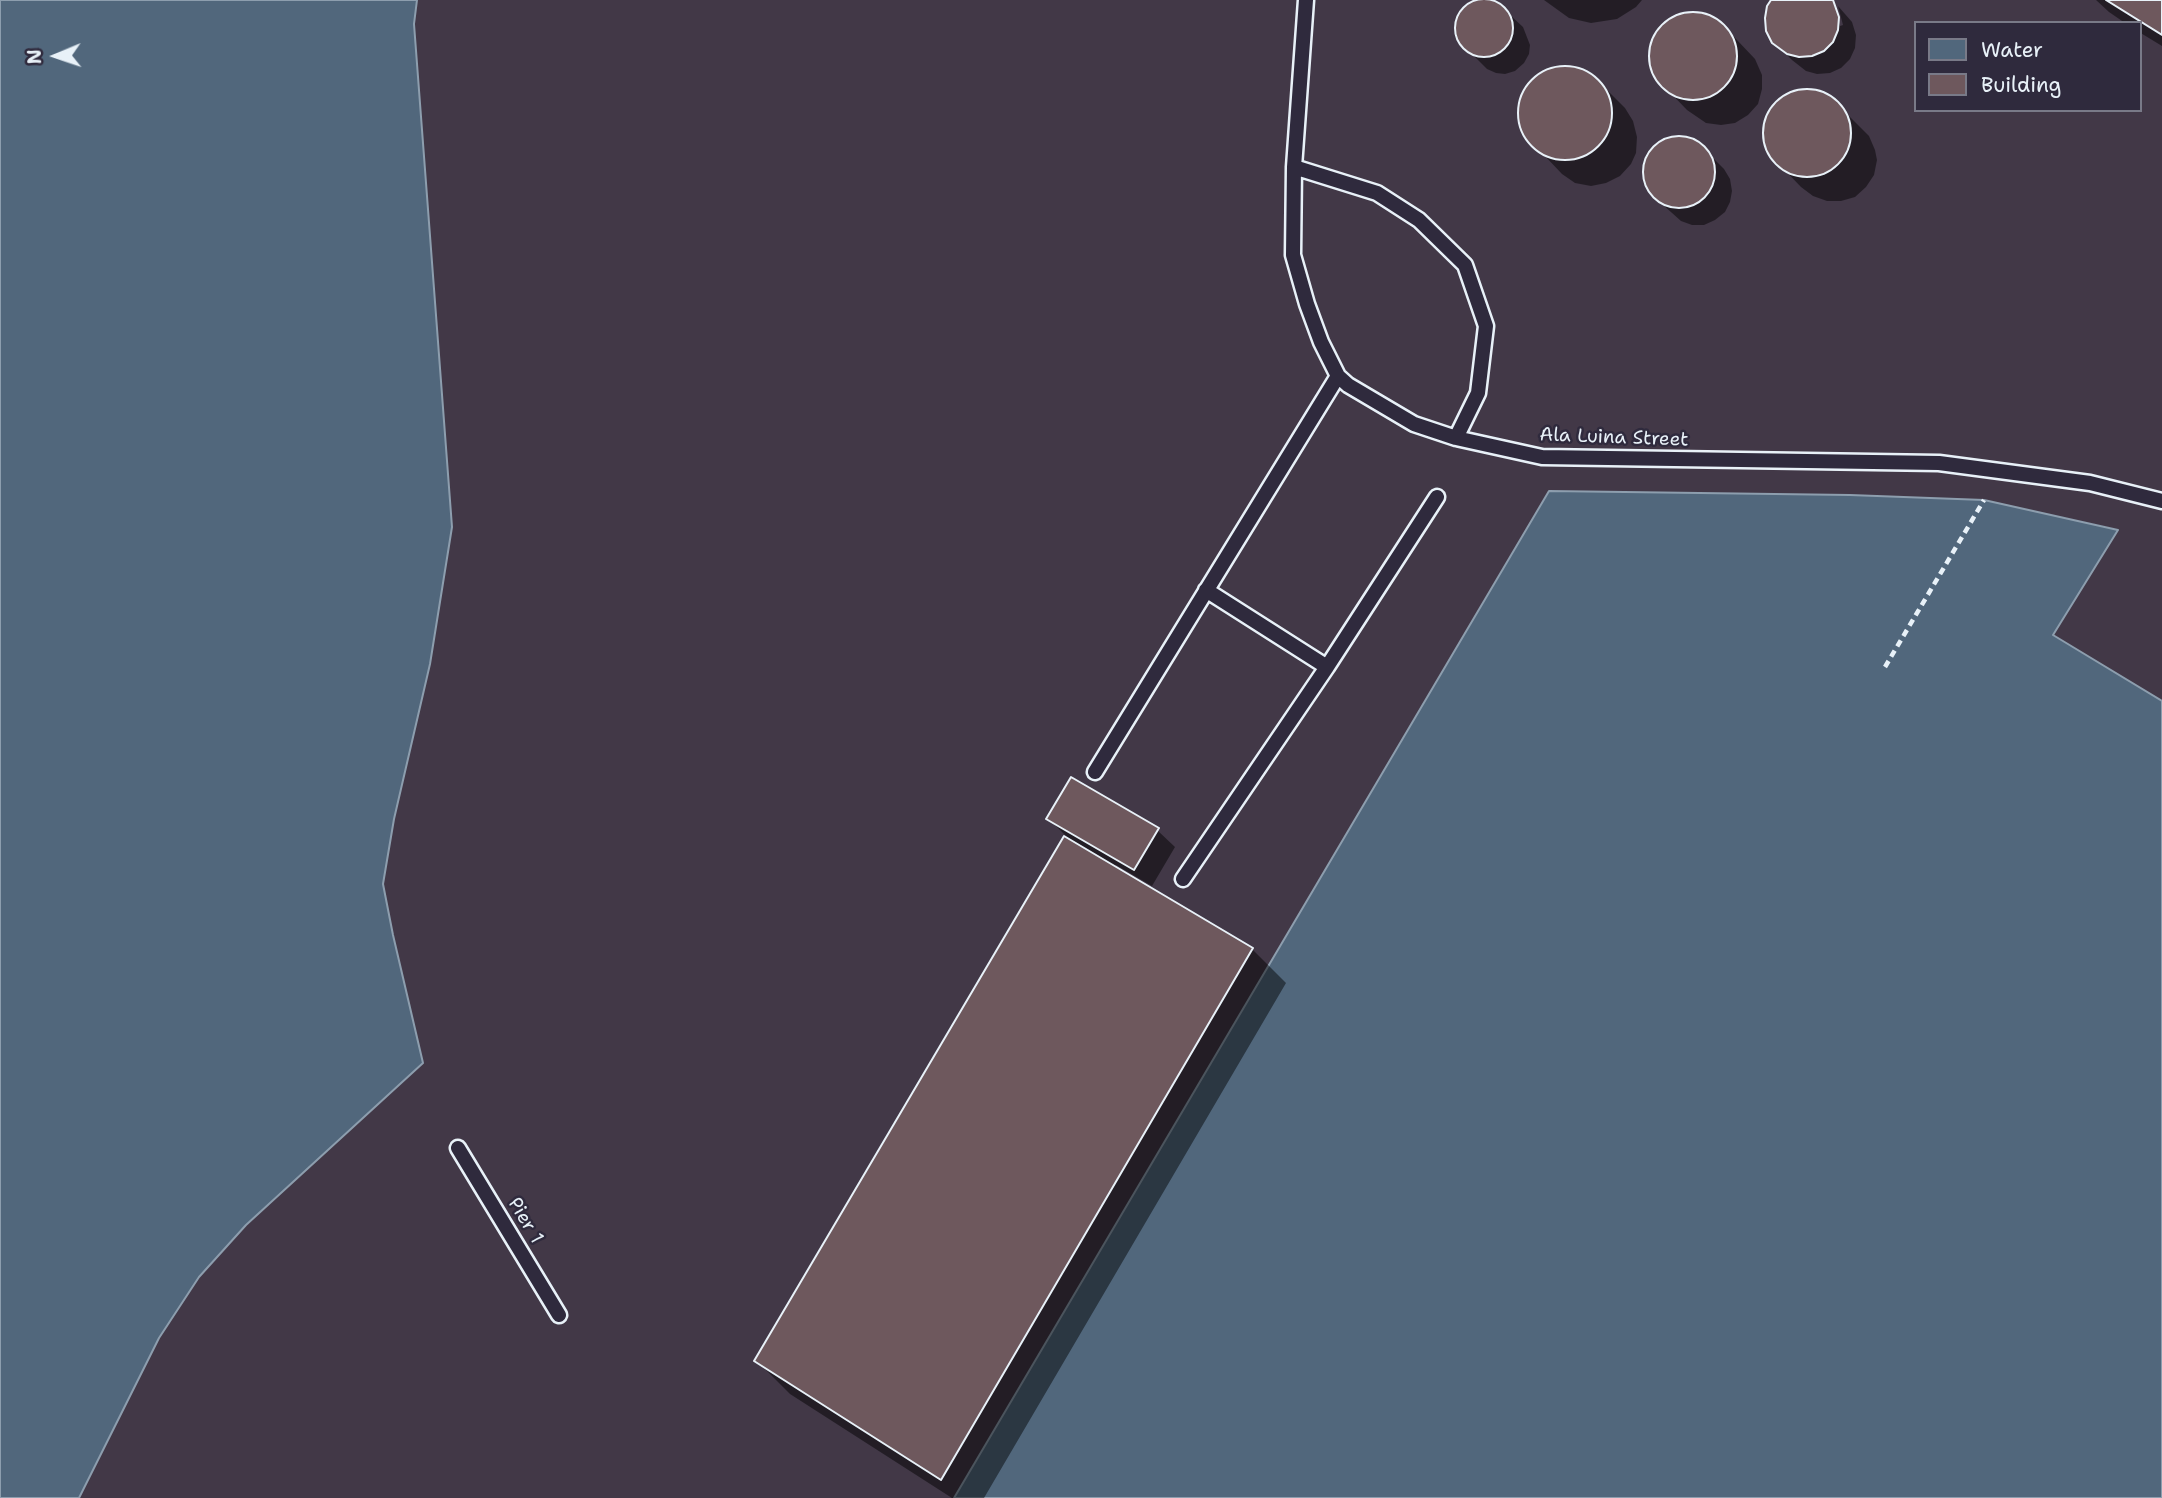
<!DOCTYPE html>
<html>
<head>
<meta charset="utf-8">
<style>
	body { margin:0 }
	#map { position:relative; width:2162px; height:1498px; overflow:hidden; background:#2f2a3d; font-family:"Shantell Sans",sans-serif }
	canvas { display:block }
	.legend { position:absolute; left:1914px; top:21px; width:228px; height:91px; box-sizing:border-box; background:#2f2a3d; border:2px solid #797a88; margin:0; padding:9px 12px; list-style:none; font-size:21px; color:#e8f1f8 }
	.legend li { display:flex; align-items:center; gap:14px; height:35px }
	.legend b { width:35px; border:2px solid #797a88 }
	.north { position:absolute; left:21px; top:21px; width:70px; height:70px; -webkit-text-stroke:5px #2f2a3d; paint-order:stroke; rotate:268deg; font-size:19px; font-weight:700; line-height:28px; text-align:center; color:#e8f1f8 }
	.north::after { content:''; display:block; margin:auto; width:24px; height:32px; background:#e8f1f8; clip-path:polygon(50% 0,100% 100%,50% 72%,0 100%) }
</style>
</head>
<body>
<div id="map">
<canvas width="2162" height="1498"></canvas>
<ul class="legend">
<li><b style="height:19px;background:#51677c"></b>Water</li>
<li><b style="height:19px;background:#6e585d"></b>Building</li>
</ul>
<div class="north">N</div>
</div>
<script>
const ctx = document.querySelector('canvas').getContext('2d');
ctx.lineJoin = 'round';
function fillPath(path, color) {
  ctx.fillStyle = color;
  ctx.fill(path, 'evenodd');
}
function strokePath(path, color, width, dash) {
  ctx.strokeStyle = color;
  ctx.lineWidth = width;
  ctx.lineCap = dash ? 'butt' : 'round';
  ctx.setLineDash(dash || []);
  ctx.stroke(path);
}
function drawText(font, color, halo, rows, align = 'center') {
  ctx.font = font + ' "Shantell Sans",sans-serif';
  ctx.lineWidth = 5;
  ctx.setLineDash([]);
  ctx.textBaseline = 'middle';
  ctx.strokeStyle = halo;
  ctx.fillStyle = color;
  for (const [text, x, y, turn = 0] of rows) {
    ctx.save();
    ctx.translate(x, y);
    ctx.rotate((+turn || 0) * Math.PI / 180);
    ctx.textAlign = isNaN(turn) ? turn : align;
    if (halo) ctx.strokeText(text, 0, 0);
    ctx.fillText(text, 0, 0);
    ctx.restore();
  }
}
fillPath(new Path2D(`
	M417 0H2162V701L2053 635 2117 529 1984 500 1850 495 1549 491 954 1498H79L159 1338 199 1277 246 1225 423 1063 393 935 383 884 394 819 414 24ZM1915 23H2139V110H1915Z`), '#423847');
const water = new Path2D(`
	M0 0H417L414 24 452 527 430 664 394 819 383 884 393 935 423 1063 246 1225 199 1277 159 1338 79 1498H0Z
	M1549 491 1850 495 1984 500 2118 530 2053 635 2162 701V1498H954Z`);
fillPath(water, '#51677c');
strokePath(water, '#8d9eae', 2);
fillPath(new Path2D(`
	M1487 0 1497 3 1523 27 1530 45 1529 54 1524 63 1515 71 1505 74 1496 73 1487 69 1462 44 1457 29 1458 20 1468 5Z
	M1544 0H1642L1636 7 1617 19 1591 23 1569 18Z
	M1773 0H1832L1835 3H1833L1840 26 1843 25 1838 6 1852 22 1856 35 1855 48 1850 59 1841 68 1830 73 1817 74 1806 71 1792 60 1774 42Z
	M2096 0H2162V46L2139 32V23H2125L2109 12Z
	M1690 13 1705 14 1719 21 1755 59 1762 75V89L1758 104 1748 115 1735 123 1721 125 1706 123 1687 110 1661 83 1653 71 1651 56 1653 41 1664 25 1676 16Z
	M1563 67 1585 72 1598 81 1625 108 1633 121 1637 137 1636 153 1631 164 1620 176 1606 183 1591 186 1575 183 1562 174 1525 135 1520 120V107L1524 92 1534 79 1548 71Z
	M1811 91 1820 92 1832 99 1869 136 1875 150 1877 160 1874 175 1866 187 1855 197 1841 201H1827L1813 196 1801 187 1775 160 1769 151 1765 137 1767 122 1772 109 1783 98 1796 92Z
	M1673 138H1685L1697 142 1724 169 1730 179 1732 191 1730 202 1725 212 1715 220 1704 225H1692L1681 221 1653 196 1647 186 1644 172 1646 160 1652 150 1662 142Z
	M1049 819 1157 830 1175 847 1152 886 1116 865 1114 868 1252 949 1286 983 984 1498H952L790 1394 756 1360 1071 841Z`), '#0007');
const building = new Path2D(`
	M1455 28a29 29 0 1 1 58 0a29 29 0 1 1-58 0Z
	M1771 0H1833L1839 17 1838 30 1833 42 1824 51 1812 56 1799 57 1787 54 1772 43 1766 31 1765 18 1767 6Z
	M2106 0H2162V35Z
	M1649 56a44 44 0 1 1 88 0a44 44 0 1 1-88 0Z
	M1518 113a47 47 0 1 1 94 0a47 47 0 1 1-94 0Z
	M1763 133a44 44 0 1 1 88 0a44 44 0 1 1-88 0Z
	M1643 172a36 36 0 1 1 72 0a36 36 0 1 1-72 0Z
	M1071 777 1159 828 1134 870 1046 819Z
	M1064 836 1253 948 941 1480 754 1361Z`);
fillPath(building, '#6e585d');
strokePath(building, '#e8f1f8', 2);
const service = new Path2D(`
	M1306 0 1294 167 1293 255 1307 304 1321 342 1338 376 1348 385 1414 424 1456 438 1542 457 1939 463 2090 483 2162 501
	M1294 167 1377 193 1419 220 1465 265 1486 326 1478 393 1456 438
	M1206 590 1327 667 1437 497
	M1095 772 1338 376
	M1183 879 1327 667
	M458 1148 559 1315`);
strokePath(service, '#e8f1f8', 19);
strokePath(new Path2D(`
	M1885 667 1984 500`), '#e8f1f8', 4.5, [7, 5]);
strokePath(service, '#2f2a3d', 14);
drawText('19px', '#e8f1f8', '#2f2a3d', [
	["Ala Luina Street",1614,438,2],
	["Pier 1",525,1221,59]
]);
</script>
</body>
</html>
